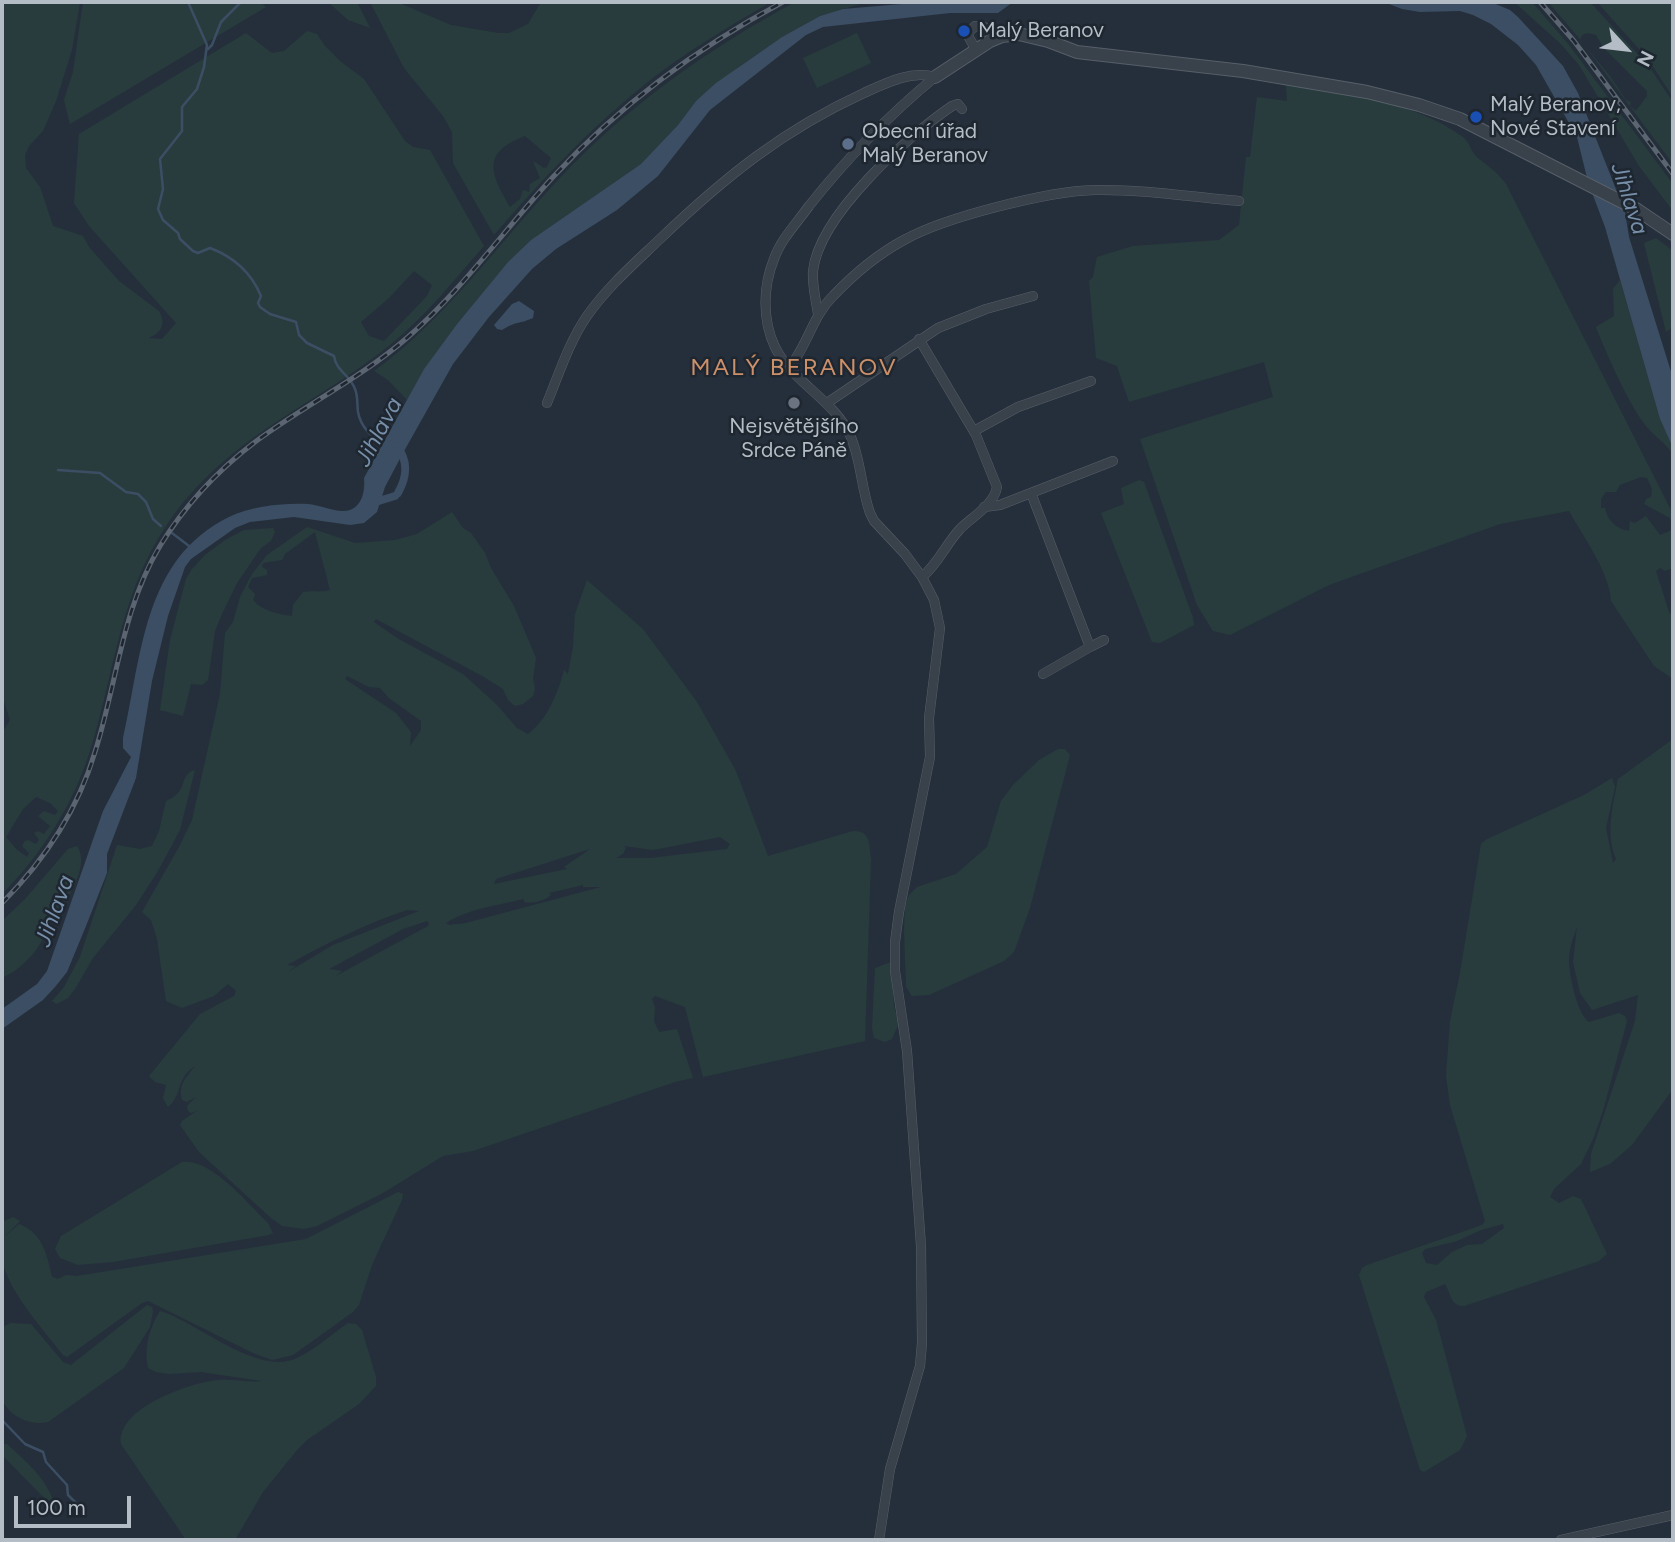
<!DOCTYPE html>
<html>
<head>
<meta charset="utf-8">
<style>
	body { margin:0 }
	#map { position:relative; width:1675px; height:1542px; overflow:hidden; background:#252f3b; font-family:Figtree,sans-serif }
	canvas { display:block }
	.frame { position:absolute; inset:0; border:4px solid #b4bcc6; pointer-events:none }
	.north { position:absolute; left:1591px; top:14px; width:70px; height:70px; -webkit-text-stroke:5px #1e2630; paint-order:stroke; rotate:117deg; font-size:19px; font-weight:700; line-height:28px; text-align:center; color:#b4bcc6 }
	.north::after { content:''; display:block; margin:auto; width:24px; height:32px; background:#b4bcc6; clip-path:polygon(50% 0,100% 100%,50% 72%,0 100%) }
	.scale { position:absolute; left:14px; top:1496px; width:117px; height:32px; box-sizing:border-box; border:4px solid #b4bcc6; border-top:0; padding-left:9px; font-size:21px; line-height:24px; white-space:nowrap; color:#b4bcc6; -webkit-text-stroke:5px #1e2630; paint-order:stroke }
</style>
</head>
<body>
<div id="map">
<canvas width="1675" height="1542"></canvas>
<div class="frame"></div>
<div class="north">N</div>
<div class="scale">100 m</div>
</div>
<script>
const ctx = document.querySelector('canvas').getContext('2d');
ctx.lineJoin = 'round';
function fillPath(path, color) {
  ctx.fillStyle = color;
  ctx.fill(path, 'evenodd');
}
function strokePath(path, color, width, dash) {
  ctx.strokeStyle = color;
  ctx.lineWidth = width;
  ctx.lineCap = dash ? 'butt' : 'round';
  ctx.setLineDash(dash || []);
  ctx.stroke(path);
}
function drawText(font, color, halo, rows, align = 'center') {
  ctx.font = font + ' Figtree,sans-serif';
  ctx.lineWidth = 5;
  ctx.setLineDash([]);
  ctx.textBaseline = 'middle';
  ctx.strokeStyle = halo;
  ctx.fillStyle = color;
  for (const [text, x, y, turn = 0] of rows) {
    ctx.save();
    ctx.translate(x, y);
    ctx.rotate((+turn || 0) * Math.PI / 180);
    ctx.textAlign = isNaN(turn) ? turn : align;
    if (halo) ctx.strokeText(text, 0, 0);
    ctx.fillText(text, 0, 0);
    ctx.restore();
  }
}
fillPath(new Path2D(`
	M2 2H80L72 50 56 101 43 131 29 146 25 155 26 168 40 187 53 226 83 236 89 247 119 281 159 311C167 325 160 333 149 338L162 339 176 323 89 226 74 203 79 134 246 33 272 53 284 51 307 31 317 34 325 46 340 61 364 79 405 141 413 147 430 150 484 246C454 280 426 316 390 345 311 408 229 435 168 523 119 594 115 672 90 751 73 805 41 855 2 894V733L10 720 2 695ZM414 271 432 285 427 296 384 341 369 336 361 322 389 298ZM36 797 50 803 58 811 55 815 44 811 38 816 50 826 44 834 38 831 34 833 39 840 36 844 28 840 25 841 22 846 29 853 27 857 16 849 6 837 23 809Z
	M83 2H260L266 7 70 124 64 100 73 72Z
	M328 2H357L370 28 348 20Z
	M370 2H397L451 25 498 33H509L528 24 541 2H771C731 25 691 49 654 77 594 124 543 178 494 235L453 163 452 132 443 116 404 68ZM525 136 551 158 547 167 544 168 533 161 540 178 530 184 529 192 523 190 520 199 510 207C490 172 481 153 525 136Z
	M795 2H867L820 16 782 37 740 66 696 101 678 125 641 164 531 240 508 262 457 324 424 369 407 400 388 380 374 371C446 319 497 245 558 180 626 107 708 49 795 2Z
	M1514 2H1532L1569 45 1673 184V211L1639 166 1579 65 1561 44Z
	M1548 2H1590L1650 68 1673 102V164L1579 38ZM1587 33 1596 35 1603 47 1647 91V96L1636 111 1630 106 1631 102 1626 100 1610 76 1580 40 1582 35Z
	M1597 2H1673V97L1648 59Z
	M857 33 871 63 817 88 803 58Z
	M1286 82C1346 95 1412 100 1463 137 1470 142 1471 153 1478 158 1489 167 1498 173 1506 184L1673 514V568L1665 571 1660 568 1656 571 1669 612 1673 616V679L1654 666 1611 601C1610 573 1583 536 1569 511L1500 524 1329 585 1230 635 1213 631 1197 605 1140 439 1273 397 1264 362 1129 402 1117 366 1096 358 1089 281 1093 277 1097 257 1133 246 1219 240 1239 225 1246 157H1250L1257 97 1287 101ZM1641 477 1647 478 1652 489 1651 497 1646 499 1644 504 1670 518 1673 528 1670 531 1660 535 1646 516 1635 523 1630 521 1629 531C1616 529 1607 520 1605 508H1601V499L1606 492H1616L1620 485Z
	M1656 238 1673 251V327L1666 332 1644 243Z
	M1620 280 1660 419 1673 448V454C1665 442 1651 434 1643 422 1626 398 1607 355 1596 327L1614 316 1613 289Z
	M1139 480 1144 482 1193 618 1194 625 1160 643 1152 642 1101 513 1124 504 1121 488Z
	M452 512 463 528 471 533 485 553 491 568 514 606 536 658 533 678 535 688 533 696 523 704 515 706 508 700 503 689 484 677 376 619 374 622 397 638 463 674 497 705 517 728 528 734C547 720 558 693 564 670L568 674 573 647 575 614 587 580 643 629 697 702 736 771 768 856 853 831C871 830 869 845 871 859L865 1041 703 1077 685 1007 655 996 652 999 655 1008 654 1021 659 1032 677 1029 693 1078 675 1082 473 1151 443 1156 383 1193 317 1226 304 1229 282 1226 271 1218 199 1152 180 1125 182 1121 198 1110 191 1113 188 1111 187 1106 196 1097 187 1102 182 1100C178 1084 186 1078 195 1066 175 1079 183 1095 168 1107L163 1098 166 1085 155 1082 149 1076 200 1014 234 996 236 991 228 984 214 996 182 1008 166 1001 157 939 151 920 142 912 179 847 192 820 220 694 225 633 233 622 240 597 252 574 267 555 307 527 355 543 395 540 417 534ZM315 532 330 590C320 593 313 590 303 592L293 605 292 616C278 614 262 611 253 600L255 594 248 587 252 578 267 575V570L262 567 263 563 282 560 285 554ZM347 676 369 687 380 688 389 698 421 721V730L410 746 411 732 396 713 345 679ZM720 837 730 844 727 849 650 858H616L623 854 626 848 624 846 653 850ZM590 849 564 867 567 869 494 884 496 879ZM583 885V887H601L466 923 449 925 446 923C467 909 499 905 524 899V902C532 904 545 901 551 895L549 893ZM407 910 419 911 333 945 288 972 296 966 287 965C325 944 365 924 407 910ZM427 921 429 923 428 926 336 976 342 971 329 969 403 929Z
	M273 528 275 532 271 541 261 548 237 583 222 614 215 631 208 680 202 685 191 684 183 716 160 710 170 640 186 579 192 569 205 555 225 540 244 530Z
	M1673 739V1089L1632 1145 1610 1164 1590 1172 1591 1154 1635 1021 1638 995 1592 1010 1580 993 1573 962 1577 927C1573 938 1569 949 1569 960 1569 975 1577 1014 1589 1022L1619 1013 1625 1016 1627 1021 1603 1111 1593 1139 1581 1164 1554 1189 1550 1197 1559 1203 1573 1196 1581 1199 1607 1254 1599 1261 1464 1306C1450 1306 1451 1293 1445 1284L1426 1292 1424 1297 1436 1320 1467 1436 1460 1450 1424 1472 1420 1470 1359 1275 1362 1268 1367 1265 1482 1225 1485 1221 1450 1105 1446 1076 1450 1021 1460 973 1481 844 1487 839 1584 795 1612 778 1615 787 1606 828 1613 863 1616 859C1605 833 1613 806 1618 779ZM1503 1224 1504 1228 1482 1244 1467 1245 1452 1252 1437 1265 1426 1263 1422 1253 1425 1249 1457 1241 1481 1230Z
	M1058 749H1065L1070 755 1030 908 1014 952 1004 961 929 995 912 996 906 987 904 930 905 906 909 895 917 887 956 874 987 847 1001 801 1013 785 1039 760Z
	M195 770 180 830 158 871 136 905 93 958 75 989 68 998 57 1004 52 1001 64 987 80 957 117 845 140 849 152 846 159 831 166 801C170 799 174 797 177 794 186 786 181 774 195 770Z
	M77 846C92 868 63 903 52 921 46 930 43 941 36 950 27 962 15 972 2 978V921L25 899 68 849Z
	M891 962 894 1007 899 1023 892 1039 885 1042 874 1038 872 1028 875 968Z
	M182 1162C211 1158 248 1204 268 1223L273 1233 269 1235 113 1262 78 1265 60 1258 55 1249 61 1236Z
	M398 1192 403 1194 402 1200 372 1265 359 1305 353 1312 293 1355 272 1360 253 1353 148 1301 142 1303 67 1357 63 1355C42 1328 14 1298 3 1265 0 1252 2 1235 2 1222L13 1217 20 1221 4 1237 19 1224C43 1233 47 1255 52 1277L58 1279 66 1275 77 1276 306 1239Z
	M147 1305 152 1307 153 1312 150 1327 124 1368 48 1422C31 1426 9 1417 2 1399 0 1392 2 1340 2 1327L11 1323 31 1324 63 1362 71 1365Z
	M160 1311C198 1322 259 1379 299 1357 317 1348 332 1334 348 1323L356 1324 362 1330 376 1377V1386L359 1404 307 1440 297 1450 263 1492 235 1540H186L121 1444C116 1408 191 1382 219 1380 233 1379 249 1383 262 1381L201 1372 169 1374 156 1372 148 1368C144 1348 149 1328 160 1311Z
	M2 1444H7C32 1467 47 1479 58 1512L2 1455Z`), '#283c3d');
fillPath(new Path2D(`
	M925 2H1013L998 13H950L823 27 806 35 710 110 658 176 617 210 556 249 532 269 489 317 453 364 403 453 385 487 377 512 364 523 350 525 294 517 250 522 235 528 191 559 185 567 168 616 152 681 136 778 107 854V873L86 926 67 972 55 987 43 1000 2 1029V1009L37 984 47 971 103 811 131 757 123 748V738C142 655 143 559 229 517 252 506 283 503 308 504 321 505 338 514 350 510 363 505 365 490 364 478L424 369 457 324 508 262 531 240 641 164 678 125 696 101 716 83 782 37 820 16 843 9Z
	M1384 2H1491L1510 10 1518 17 1563 66 1578 93 1625 212 1629 237 1673 378V448L1660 419 1605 227 1588 182 1577 137 1536 65 1518 45 1491 24 1473 15 1460 11 1420 12 1402 9Z
	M519 301 534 311 533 318C520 324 516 321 502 330L497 329 494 325 512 304Z`), '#3c4e63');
strokePath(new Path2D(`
	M188 2 207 45 204 67 197 89 182 107V131L160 159 163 189 158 209 163 220 178 233 180 239 193 251 198 253 210 248C234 257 251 272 261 296L258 303 260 307 270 314 296 322 299 335 307 343 334 356C336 371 350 375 355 389 358 396 357 404 358 412 361 428 372 437 386 447
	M208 49 212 45 221 22 241 2
	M58 470 100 473 126 492 138 494 146 502 153 519 161 526
	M172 533 189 546
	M2 1420 25 1444 43 1452 46 1462 67 1485 68 1495 82 1509`), '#3c4e63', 2.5);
strokePath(new Path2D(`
	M397 446C409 462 407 477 398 493
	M372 503 395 496`), '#3c4e63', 8);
const minor = new Path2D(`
	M976 50 967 34 975 26 984 27 1002 36
	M818 314C816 301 812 285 813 271 819 215 908 136 952 106L958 104 962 109
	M919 339 976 435 997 487C994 505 972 517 960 529 946 544 938 564 922 577
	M789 368C808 345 812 317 833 296 854 274 878 254 904 240 945 217 1049 191 1095 190 1143 189 1191 197 1239 201
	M547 403C559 374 569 342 587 316 608 286 635 263 661 238 725 177 783 130 864 93 886 83 911 70 935 77
	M827 403 938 328 986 309 1033 296
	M974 431 1018 407 1091 381
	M1031 493 1090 647 1043 674
	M984 507 1000 505 1113 461
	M1090 647 1104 640
	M879 1540 890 1469 920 1366 922 1343 921 1246 907 1051 895 971V942L899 912 930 757 929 718 940 628 934 600 922 577 905 554 874 521 870 513C861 488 861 459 850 435 833 399 792 382 775 347 762 320 763 286 774 259 781 239 797 223 809 206 847 158 888 116 935 77
	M1561 1540 1673 1515`);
const tertiary = new Path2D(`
	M935 77 990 41 1002 36 1019 34 1048 41 1077 52 1243 71 1367 92 1419 105 1460 119 1636 209 1673 234`);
strokePath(minor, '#575f69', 10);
strokePath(tertiary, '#575f69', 14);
strokePath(minor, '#39414b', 9);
strokePath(tertiary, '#39414b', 12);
const rail = new Path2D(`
	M1540 2 1574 41 1673 174
	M2 903C44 861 78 809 95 752 117 683 122 609 160 546 185 505 217 471 255 442 305 405 361 378 408 337 462 290 504 230 553 177 619 106 698 47 783 2`);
strokePath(rail, '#5b6572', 5);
strokePath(rail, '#1e2630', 2.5, [8]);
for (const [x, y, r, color] of [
	[964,31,7,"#1a4fb4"],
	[1476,117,7,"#1a4fb4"],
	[848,144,7,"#5c6f8a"],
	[794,403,7,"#6b7280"]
]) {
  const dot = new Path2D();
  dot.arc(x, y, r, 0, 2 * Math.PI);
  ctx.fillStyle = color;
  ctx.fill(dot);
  strokePath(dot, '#1e2630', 2.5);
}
drawText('21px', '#b4bcc6', '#1e2630', [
	["Malý Beranov",978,31],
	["Malý Beranov,",1490,105],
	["Nové Stavení",1490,129],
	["Obecní úřad",862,132],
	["Malý Beranov",862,156],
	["Nejsvětějšího",794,427,"center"],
	["Srdce Páně",794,451,"center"]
], 'left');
drawText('italic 23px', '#778ea8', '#1e2630', [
	["Jihlava",1629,199,72],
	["Jihlava",379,432,-62],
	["Jihlava",55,911,-70]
]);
ctx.letterSpacing = '2px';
drawText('24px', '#cc906a', '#1e2630', [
	["MALÝ BERANOV",794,368]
]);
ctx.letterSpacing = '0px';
</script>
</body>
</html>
